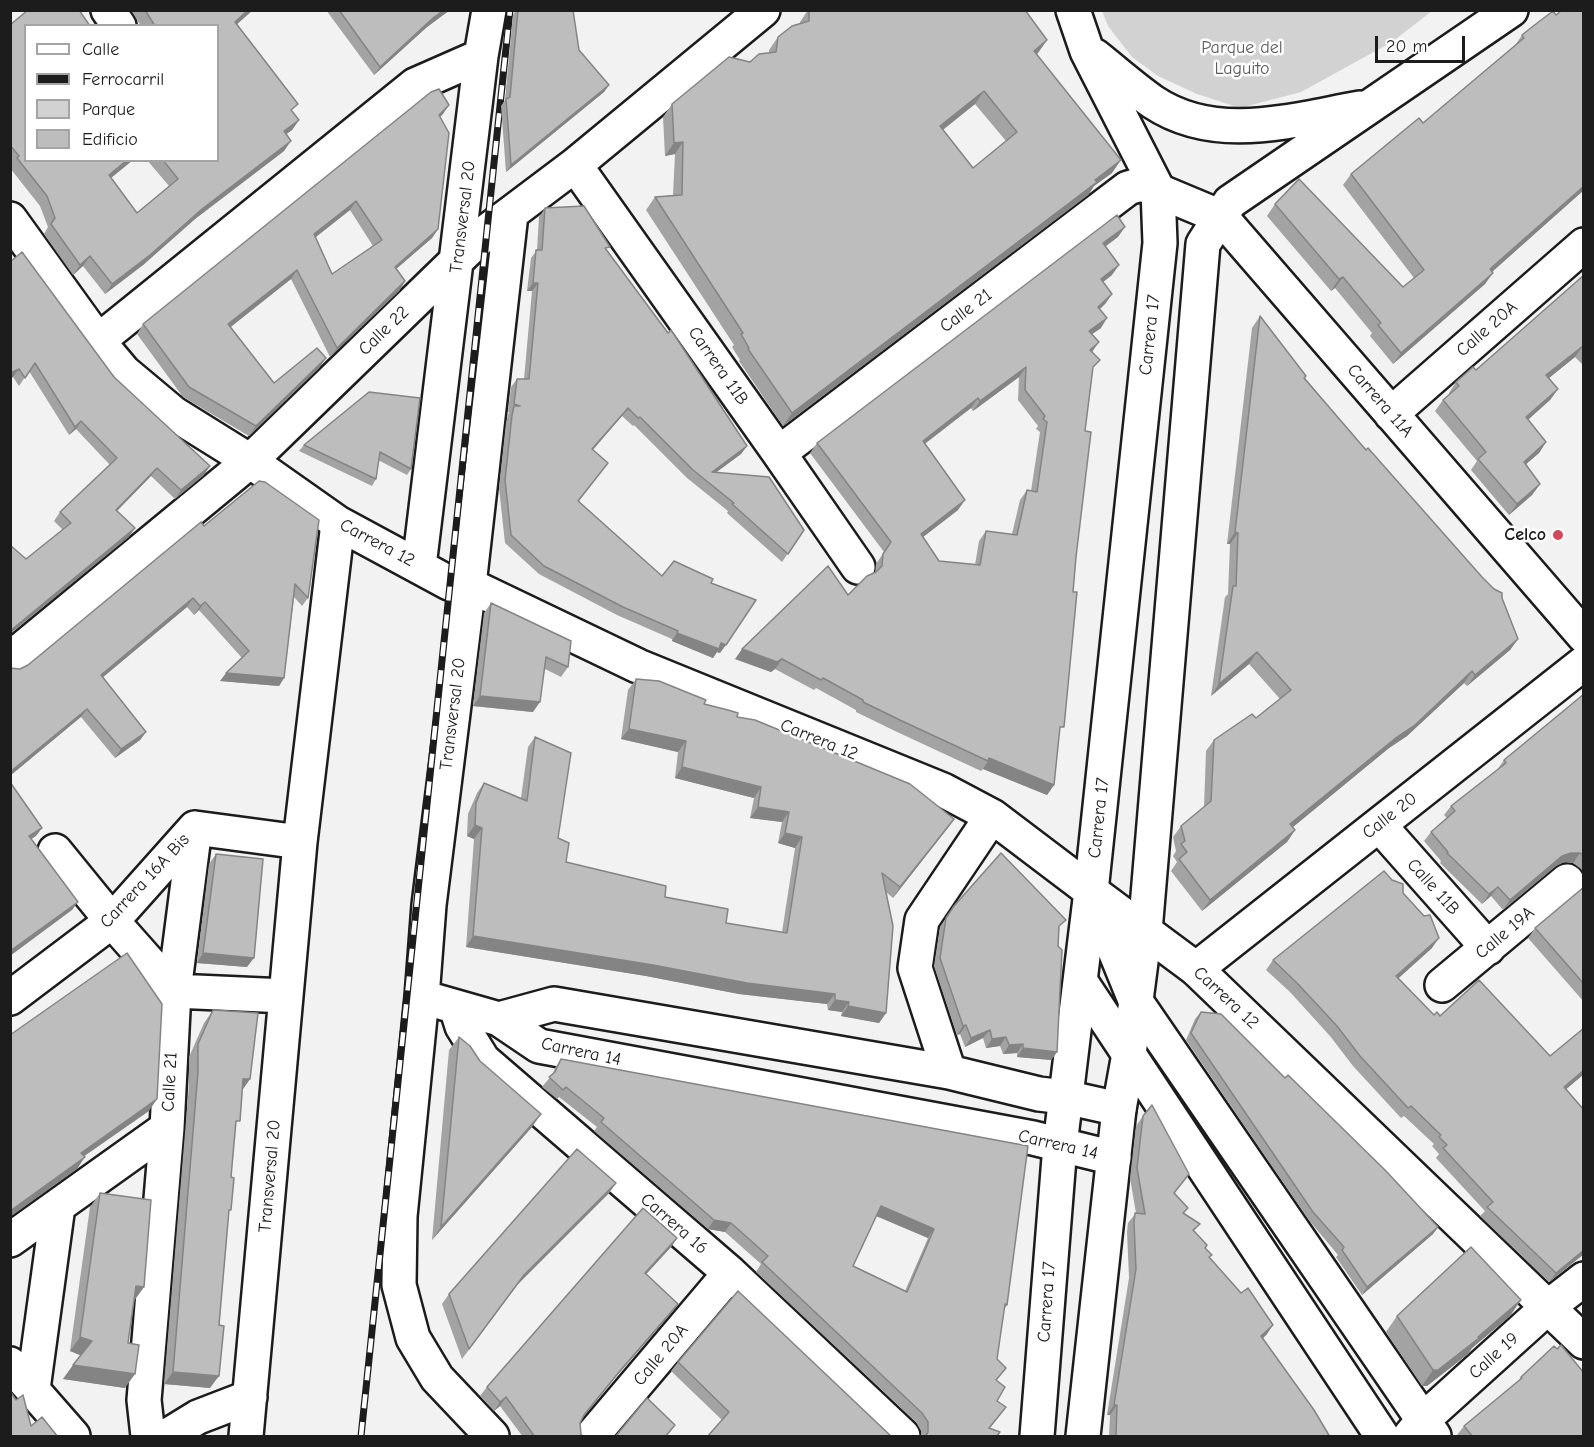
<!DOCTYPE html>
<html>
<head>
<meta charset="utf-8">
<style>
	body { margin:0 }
	#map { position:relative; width:1594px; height:1447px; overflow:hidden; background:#f2f2f2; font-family:"Comic Neue",sans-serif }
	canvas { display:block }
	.frame { position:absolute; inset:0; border:12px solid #1c1c1c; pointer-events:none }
	.legend { position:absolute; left:24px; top:24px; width:195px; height:138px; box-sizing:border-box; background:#fff; border:2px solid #a4a4a4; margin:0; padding:8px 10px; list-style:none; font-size:18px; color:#1c1c1c }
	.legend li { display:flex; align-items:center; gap:12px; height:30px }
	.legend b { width:30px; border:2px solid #a4a4a4 }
	.scale { position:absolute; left:1375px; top:36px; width:90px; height:27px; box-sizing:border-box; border:3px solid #1c1c1c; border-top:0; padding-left:8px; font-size:18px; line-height:21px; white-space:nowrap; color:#1c1c1c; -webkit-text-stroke:4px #fff; paint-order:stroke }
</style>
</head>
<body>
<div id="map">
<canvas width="1594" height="1447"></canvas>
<div class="frame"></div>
<ul class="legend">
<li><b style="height:8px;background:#fff"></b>Calle</li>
<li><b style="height:8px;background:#1c1c1c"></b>Ferrocarril</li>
<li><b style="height:16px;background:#d2d2d2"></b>Parque</li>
<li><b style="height:16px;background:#bdbdbd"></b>Edificio</li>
</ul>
<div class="scale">20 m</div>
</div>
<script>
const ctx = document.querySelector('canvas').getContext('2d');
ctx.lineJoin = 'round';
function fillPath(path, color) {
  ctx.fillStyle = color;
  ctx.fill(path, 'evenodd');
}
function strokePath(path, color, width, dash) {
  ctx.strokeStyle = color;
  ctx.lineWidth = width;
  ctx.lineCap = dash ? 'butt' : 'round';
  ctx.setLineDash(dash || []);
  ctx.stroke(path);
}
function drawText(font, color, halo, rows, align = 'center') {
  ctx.font = font + ' "Comic Neue",sans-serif';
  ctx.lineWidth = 5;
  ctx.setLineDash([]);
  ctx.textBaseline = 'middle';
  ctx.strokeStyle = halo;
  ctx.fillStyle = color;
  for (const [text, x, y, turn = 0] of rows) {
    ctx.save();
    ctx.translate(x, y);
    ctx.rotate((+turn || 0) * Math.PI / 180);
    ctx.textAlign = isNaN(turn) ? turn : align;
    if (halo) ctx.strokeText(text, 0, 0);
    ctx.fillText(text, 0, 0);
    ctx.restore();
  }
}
fillPath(new Path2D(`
	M1102 11V10L1432 11 1392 42 1301 92 1240 108 1197 94 1158 76 1132 57 1108 26Z`), '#d2d2d2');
const street = new Path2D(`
	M108 10 119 26
	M575 165 779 453 858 567
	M10 219 98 341 124 372 173 413 250 461 338 523 449 583 469 585 638 666 943 790 992 816 1091 891
	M98 341 415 85 481 56
	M1391 414 1584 245
	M779 453 1128 188 1142 184 1221 217 1584 636
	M419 566 481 56 489 10
	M10 659 250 461 486 232 575 165 763 10
	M1379 825 1488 948
	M55 851 112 921 174 991
	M1196 969 1584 663
	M1442 985 1567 881
	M174 991 286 996
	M422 997 499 1019 539 1046 1033 1138 1114 1158
	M10 998 112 921 195 828 300 842
	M456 1007 462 1026 483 1060 730 1273 903 1436
	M499 1019 554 1004 949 1072 1039 1094 1065 1097 1119 1109
	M949 1072 915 968 922 920 992 816
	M10 1240 167 1128
	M10 1364 73 1436
	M33 1389 58 1206
	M148 1436 144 1400 167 1128 174 991 195 828
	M167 1436 198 1417 250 1397
	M246 1436 300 842 338 523
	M492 1436 437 1378 413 1338 399 1285 400 1216 422 997 429 905 469 585 511 214
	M592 1436 730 1273
	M1410 1436 1424 1419 1548 1307 1584 1279`);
const secondary = new Path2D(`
	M1091 891 1196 969 1584 1342
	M1091 892 1135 1000 1434 1436
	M1081 982 1382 1436`);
const primary = new Path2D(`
	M1095 56C1114 71 1133 88 1153 102 1216 144 1292 120 1360 108
	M1037 1436 1060 1145 1091 891 1160 243 1158 190 1087 51 1073 10
	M1083 1436 1119 1109 1129 1054 1145 931 1203 244 1230 202 1511 10`);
strokePath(street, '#1c1c1c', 38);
strokePath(secondary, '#1c1c1c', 38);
strokePath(primary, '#1c1c1c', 38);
strokePath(street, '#fff', 33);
strokePath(secondary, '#fff', 33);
strokePath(primary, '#fff', 33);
const rail = new Path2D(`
	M361 1436 510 10`);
strokePath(rail, '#1c1c1c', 7);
strokePath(rail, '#fff', 4.5, [14]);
fillPath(new Path2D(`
	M131 10H253L237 24 293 112 299 120 292 130 286 134 284 151 195 219 143 265 105 294 83 266 73 275 44 234 48 227 40 206 10 168 12 165 10 164V25L26 160H133L111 178 137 213 169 186 147 160H218V26H141Z
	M326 10H450L427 27 374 75Z
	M516 10H573L579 50 609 85 604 92 506 172 501 106 505 100 513 15Z
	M808 10H1025L1047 40 1037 54 1112 173 1094 186 1088 195 783 426 739 361 740 360 732 347 734 345 646 210 655 197 673 195 675 154 665 156 663 117 672 104 750 62 769 53V50L778 37 800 23V22ZM975 104 1006 141 973 168 943 130Z
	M1584 10V190L1492 271 1485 284 1393 364 1370 336 1372 333 1335 288 1331 291 1267 216 1275 204 1403 287 1414 278 1343 185 1351 174 1423 123 1514 47 1522 35 1556 15Z
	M449 105 440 117 438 229 432 238 396 269 405 281 399 291 330 357 291 279 230 327 274 383 326 358 319 368 249 436 183 397 137 334 143 324ZM350 210 373 246 332 274 316 237Z
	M545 208 608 251 747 446 741 454 716 472 804 530 782 562 727 513 728 511 687 478 634 425 633 426 622 416 593 450 602 471 579 501 662 576 711 583 720 653 717 652 713 658 672 641V639L617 615 539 574 505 543 499 488 506 423 509 412H508L511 387 517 379H524L532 291H527L531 258 537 250 539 217Z
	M1118 237 1105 247 1112 275 1103 282 1112 294 1105 304 1100 309 1101 328 1092 334 1093 370 1085 431 1076 557 1059 734 1054 785 1047 795 983 769 981 771 895 731 856 712V710L816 688 814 690 775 669 771 672 735 659 848 595 875 573 876 564 884 552 810 453 817 443ZM1019 377 1018 400 1038 426 1036 429 1040 432 1031 491 1027 490 1020 500 1012 534 986 531 979 541 975 565 939 561 923 537 958 510 925 444 971 408 973 411Z
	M10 262 204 475 175 499 151 476 117 511 129 537 26 559 63 530 54 521 60 512 110 465 76 429 69 435 29 371 19 386 13 377 10 379Z
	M1584 275V366L1575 357 1549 378 1558 389 1550 400 1528 419 1546 442 1539 453 1526 464 1540 484 1532 495 1509 515 1471 470 1477 461 1435 411 1443 400 1450 394 1449 393 1456 382 1476 370Z
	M1260 316 1306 376 1305 378 1366 450 1482 577 1502 598 1518 639 1510 650 1467 686 1464 683 1407 736 1389 748 1293 827 1295 830 1287 842 1202 911 1171 871 1177 862 1173 856 1176 851 1173 837 1181 826 1204 808 1206 751 1214 740 1256 718 1280 699 1249 664 1211 696 1225 597 1228 594 1230 544H1227L1252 328Z
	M369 392 411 469 407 475 378 460 376 479 372 486 299 451 304 445Z
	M259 481 308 598 302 606 294 597 284 678 279 686 220 681 242 658 199 610 194 615 187 607 102 677 146 732 140 740 115 758 81 717 20 669 28 665 204 526Z
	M491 603 568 667 561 677 545 669 533 712 473 706 484 613Z
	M636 679 737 717 954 819 893 898 886 892V1013L879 1023 841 1016 842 1012 828 1010 827 1004 739 994 646 976 466 947 474 839 467 836 468 814 477 793 484 783 521 798 528 747 535 737 558 838 566 862 665 897 726 923 782 932 795 848 778 843 782 822 750 818 754 798 675 778 678 752 621 739 628 690Z
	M1584 694V874L1581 869 1573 863 1564 862 1556 866 1503 910 1491 896 1482 904 1440 863 1441 861 1424 841 1431 832 1447 818 1444 815 1451 806 1497 770 1504 760Z
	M216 854 247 967 197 963 209 864Z
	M1584 887V1002L1528 938 1535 928Z
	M1403 893 1432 948 1398 978 1434 1015 1440 1016 1550 1056 1584 1028V1074L1566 1089 1584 1110V1254L1549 1282 1480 1216 1485 1211 1436 1158 1439 1154 1432 1146 1434 1144 1404 1116 1401 1118 1353 1066 1330 1036 1290 992 1266 970 1273 960Z
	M954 906 1059 929 1057 1052 1051 1060 1017 1057V1053L1003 1054 1000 1046 986 1048 983 1038 965 1047 960 1034 957 1035 934 966 940 927Z
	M213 1010 250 1079 242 1090 235 1128 228 1215 210 1388 164 1384 189 1085V1057L204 1023Z
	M1201 1012 1438 1227 1433 1234 1362 1295 1336 1257 1338 1255 1308 1219 1186 1040 1195 1019Z
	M459 1037 480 1061 532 1127 432 1240 449 1050Z
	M561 1059 1028 1146 1007 1305 1004 1310 997 1359V1401L1006 1407 990 1428 1000 1432 997 1437H921V1431L916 1422 756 1272 761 1264 725 1232 708 1229 594 1131 597 1127 559 1097 557 1099 542 1087 552 1075 555 1068ZM876 1216 928 1238 905 1291 853 1266Z
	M1143 1116 1175 1193 1188 1208 1184 1213 1200 1224 1194 1231 1205 1248 1210 1258 1267 1334 1263 1338 1330 1437H1109L1110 1415H1107L1129 1278 1127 1232 1128 1223 1136 1213 1130 1178 1136 1126Z
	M616 1183 609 1193 517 1285 462 1359 442 1304 449 1294Z
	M100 1193 144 1287 134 1300 128 1343 125 1388 63 1379 81 1355 70 1351 90 1207Z
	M677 1238 671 1247 646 1274 672 1312 613 1380 582 1418 580 1423 581 1434 583 1437H523L500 1406 494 1411 480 1396 487 1387Z
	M1397 1316H1510L1472 1348 1468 1354 1427 1386H1422L1386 1332Z
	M1557 1349 1584 1437H1458L1457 1435 1464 1426 1516 1384 1521 1377Z
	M678 1362 892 1437 722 1420 671 1371Z`), '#a3a3a3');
fillPath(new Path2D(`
	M248 10H253L228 32 235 22Z
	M444 10H450L427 27 374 75 380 67 433 18Z
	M1047 40 1038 53 1025 64 1034 51Z
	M609 85 604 92 506 172 511 165Z
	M984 91 975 104 931 139 940 126Z
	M449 105 443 114 433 124 439 115Z
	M299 120 292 130 277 141 284 131Z
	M291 141 284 151 195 219 143 265 105 294 112 284 202 209Z
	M683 142 675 154 665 156 674 143Z
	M127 160H133L102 185 109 175Z
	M1121 160 1112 173 1094 186 1088 195 783 426 792 413Z
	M1584 186V190L1482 281 1490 269 1510 251Z
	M356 201 350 210 308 243 314 234Z
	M1125 227 1118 237 1096 253 1103 243Z
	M438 229 432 238 388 276 395 267Z
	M90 256 83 266 73 275 80 265Z
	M1119 265 1112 275 1094 289 1101 279Z
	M297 270 291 279 222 334 228 324Z
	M1493 273 1485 284 1393 364 1401 353Z
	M1343 277 1335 288 1331 291 1339 279Z
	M405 281 399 291 330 357 337 348Z
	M533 283H538L532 291H527Z
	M1112 294 1105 304 1091 317 1098 307Z
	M1107 318 1101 328 1082 341 1089 331Z
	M1099 342 1092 352 1090 350Z
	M1583 346 1575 357 1539 386 1546 375Z
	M326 358 319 368 249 436 256 426Z
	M1026 367 1019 377 973 411 980 401Z
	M19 369 13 377 10 379V373Z
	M1558 389 1550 400 1519 428 1526 417Z
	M978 398 971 408 916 450 923 441Z
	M628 408 622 416 586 457 592 449Z
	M81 421 76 429 69 435 75 427Z
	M1546 442 1539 453 1516 473 1524 462Z
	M747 446 741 454 706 480 712 472Z
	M210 466 204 475 175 499 181 490Z
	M157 468 151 476 110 518 116 510Z
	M1540 484 1532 495 1509 515 1517 504Z
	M965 500 958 510 914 544 921 534Z
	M135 528 129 537 10 634V631Z
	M1235 532 1238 533 1230 544H1227Z
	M193 598 187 607 95 684 101 675Z
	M205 602 199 610 194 615 200 606Z
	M677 633 721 643 726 645 720 653 717 652 713 658 672 641Z
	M1518 639 1510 650 1467 686 1475 675Z
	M742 649 782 659 775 669 771 672 735 659Z
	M1257 652 1249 664 1211 696 1219 684Z
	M1472 671 1464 683 1407 736 1389 748 1282 836 1290 824Z
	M226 673 284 678 279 686 220 681Z
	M480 696 540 702 533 712 473 706Z
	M87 709 81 717 10 776V772Z
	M629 729 686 741 678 752 621 739Z
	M146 732 140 740 115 758 121 749Z
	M989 758 1054 785 1047 795 983 769 988 761Z
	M682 767 761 787 754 798 675 778Z
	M758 807 789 812 782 822 750 818Z
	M954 819 947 829 893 898 900 887Z
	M475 825 482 828 474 839 467 836Z
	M42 828 36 836 23 845 29 836Z
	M1295 830 1287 842 1202 911 1210 900Z
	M785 833 802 837 795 848 778 843Z
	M1571 853H1580L1573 863 1564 862 1556 866 1503 910 1510 900 1562 856Z
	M1498 887 1491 896 1482 904 1489 894Z
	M78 902 72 910 10 956V951Z
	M473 936 835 994 827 1004 739 994 646 976 466 947Z
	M1439 938 1432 948 1390 986 1396 976Z
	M203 953 254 958 247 967 197 963Z
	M835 1000 849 1002 842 1012 828 1010Z
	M848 1006 886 1013 879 1023 841 1016Z
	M966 1025 960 1034 957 1035 963 1026Z
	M990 1030 983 1038 965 1047 971 1038Z
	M1006 1037 1000 1046 986 1048 992 1039Z
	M1023 1044 1017 1053 1003 1054 1009 1045Z
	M1023 1048 1057 1052 1051 1060 1017 1057Z
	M1584 1070V1074L1557 1097 1564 1087Z
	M243 1079H250L241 1092Z
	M157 1099 149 1111 73 1164 81 1153Z
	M541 1114 532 1127 432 1240 441 1227Z
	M85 1157 77 1169 10 1217V1211Z
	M616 1183 609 1193 517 1285 462 1359 524 1275Z
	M881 1206 934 1229 928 1238 874 1215Z
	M714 1220 731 1223 725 1232 708 1229Z
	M1438 1227 1433 1234 1362 1295 1367 1287Z
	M677 1238 671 1247 639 1282 645 1273Z
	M1584 1250V1254L1549 1282 1556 1273Z
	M136 1286 144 1287 134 1301Z
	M1521 1300 1510 1316 1472 1348 1468 1354 1427 1386H1422L1433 1370 1478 1337Z
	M678 1304 672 1312 613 1380 578 1424 619 1372Z
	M1273 1325 1267 1334 1255 1346 1261 1336Z
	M80 1337 92 1341 82 1356 70 1351Z
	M73 1365 135 1374 125 1388 63 1379Z
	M173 1372 219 1376 210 1388 164 1384Z
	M506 1397 500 1406 494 1411 500 1402Z
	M1114 1405H1117L1110 1415H1107Z`), '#848484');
const building = new Path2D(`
	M28 10H79L90 26H26V160H127L109 175 137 213 178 179 163 160H218V26H155L145 10H248L235 22 298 104 291 110 299 120 284 131 291 141 202 209 150 255 112 284 90 256 80 265 51 224 55 218 47 196 17 158 19 156 10 145V25Z
	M339 10H444L433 18 380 67Z
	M518 10H573L579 50 609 85 511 165 506 99 510 97Z
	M809 10H1025L1047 40 1034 51 1121 160 1095 180 1097 182 792 413 748 349 749 348 741 334 743 333 655 197 682 195 683 142 674 143 672 104 729 57 750 62 759 54 776 52 778 37 792 26 809 21ZM984 91 1017 132 973 168 940 126Z
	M1562 10H1584V186L1490 269 1493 273 1401 353 1378 325 1381 323 1343 277 1339 279 1275 204 1299 179 1403 287 1424 270 1351 174 1419 118 1423 123 1524 38 1522 35 1532 27 1553 11 1556 15Z
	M439 89 449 105 439 115 449 133 438 229 395 267 405 281 337 348 297 270 228 324 274 383 317 348 326 358 256 426 189 387 143 324 431 92ZM356 201 382 240 332 274 314 234Z
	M584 206 610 247 605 248 668 333 671 330 747 446 712 472 769 477 804 530 788 554 732 504 734 503 693 470 640 417 638 418 628 408 592 449 608 463 578 501 662 576 674 561 713 579 711 583 756 600 726 645 721 643 719 649 677 633 678 631 623 607 544 566 511 535 505 480 512 415 514 406H520L514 404 517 379H529L538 283H533L536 250H542L545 208Z
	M1117 215 1125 227 1103 243 1119 265 1101 279 1112 294 1098 307 1107 318 1089 331 1099 342 1090 350 1100 360 1093 367 1085 431 1091 432 1076 557 1073 592H1077L1064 727H1060L1054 785 989 758 988 761 902 721 863 702V700L823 678 821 680 782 659 777 662 742 649 828 566 848 595 867 576 876 572 882 566 883 554 891 542 817 443ZM1026 367 1025 390 1045 416 1043 419 1047 422 1037 492 1027 490 1017 535 986 531 980 565 939 561 921 534 965 500 923 441 978 398 980 401Z
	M22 252 114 377 210 466 181 490 157 468 116 510 135 528 10 631V545L26 559 71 523 60 512 117 458 81 421 75 427 35 363 25 378 19 369 10 373V262Z
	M1584 275V347L1583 346 1546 375 1558 389 1526 417 1546 442 1524 462 1540 484 1517 504 1478 459 1486 452 1443 400 1459 386 1456 382 1473 367 1476 370Z
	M1260 316 1306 376 1304 378 1366 450 1368 448 1482 577 1494 589 1502 593V598L1518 639 1475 675 1472 671 1415 725 1397 737 1290 824 1295 830 1210 900 1179 859 1187 852 1181 844 1185 841 1181 826 1211 801 1214 740 1252 714 1256 718 1291 690 1257 652 1219 684 1233 586H1236L1238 533 1235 532Z
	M369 392 420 398 411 469 380 452 376 479 304 445Z
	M259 481 265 482 319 520 308 598 295 584 284 678 226 673 249 651 205 602 200 606 193 598 101 675 146 732 121 749 87 709 10 772V668L20 669 28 665 201 522 204 526Z
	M491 603 571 641 568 667 546 657 540 702 480 696Z
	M636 679 659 681 706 700 704 704 728 710 738 713 737 717 755 720 910 784 954 819 900 887 882 873 893 926 886 1013 848 1006 849 1002 835 1000V994L747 983 653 965 473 936 482 828 475 825 476 803 484 783 527 801 535 737 571 753 558 838 569 843 566 862 666 886 665 897 728 909 726 923 787 933 802 837 785 833 789 812 758 807 761 787 682 767 686 741 629 729Z
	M1584 694V856L1580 853H1571L1562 856 1510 900 1498 887 1489 894 1447 853 1448 852 1431 832 1455 811 1451 806 1506 763 1504 760Z
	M10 782 42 828 29 836 78 902 10 951Z
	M1001 853 1066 920 1059 926 1058 946 1062 950 1057 1052 1023 1048V1044L1009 1045 1006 1037 992 1039 990 1030 971 1038 966 1025 963 1026 961 1020 940 958 946 918 954 906Z
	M216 854 263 859 254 958 203 953Z
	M1384 871 1392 880 1403 884V893L1424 916 1430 915 1439 938 1396 976 1434 1015 1437 1012 1440 1016 1479 980 1550 1056 1584 1028V1070L1564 1087 1584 1110V1250L1556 1273 1487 1207 1493 1202 1443 1148 1447 1145 1439 1137 1441 1135 1411 1106 1408 1108 1360 1056 1337 1026 1297 983 1273 960Z
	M1584 887V984L1535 928Z
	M127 953 162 1004 157 1099 81 1153 85 1157 10 1211V1035Z
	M213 1010 258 1013 250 1079H243L240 1121H236L231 1177 234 1178 231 1210H229L219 1325 224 1326 219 1376 173 1372 198 1072V1044Z
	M1201 1012 1221 1014 1285 1078 1288 1075 1386 1171 1438 1227 1367 1287 1342 1250 1344 1247 1313 1212 1191 1033Z
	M459 1037 470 1046 480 1061 541 1114 441 1227Z
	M561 1059 1028 1146 1007 1305 1005 1304 997 1359 1006 1368 996 1380 1005 1387 997 1401 1006 1407 989 1428 1000 1432 996 1437H925L928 1432V1422L922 1413 762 1262 768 1256 731 1223 714 1220 601 1122 604 1118 566 1087 563 1090 549 1077 555 1072ZM881 1206 934 1229 907 1292 853 1266Z
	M1152 1105 1189 1174 1174 1193 1188 1208 1183 1213 1200 1224 1193 1230 1207 1245 1205 1248 1212 1255 1209 1257 1241 1293 1248 1288 1273 1325 1261 1336 1314 1410 1330 1437 1116 1436 1117 1405H1114L1136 1269 1134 1222 1135 1213 1145 1214 1137 1168 1143 1116Z
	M577 1149 616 1183 524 1275 469 1349 449 1294Z
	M100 1193 151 1200 144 1287 136 1286 128 1343 139 1345 135 1374 73 1365 92 1341 80 1337Z
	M643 1208 677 1238 645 1273 678 1304 619 1372 584 1415 580 1423 581 1434 583 1437H535L506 1397 500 1402 487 1387Z
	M1471 1247 1521 1300 1478 1337 1479 1338 1438 1370H1433L1397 1316Z
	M738 1291 892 1437H707L729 1412 678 1362Z
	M1561 1345 1584 1373V1437H1473L1464 1426 1522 1378 1521 1377 1554 1346 1557 1349Z
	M10 1391 16 1400 23 1395 31 1426 42 1417 58 1437H10Z
	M647 1398 675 1425 665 1437H615Z`);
fillPath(building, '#bdbdbd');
strokePath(building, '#848484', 1.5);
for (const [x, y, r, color] of [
	[1558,535,6,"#d1495b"]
]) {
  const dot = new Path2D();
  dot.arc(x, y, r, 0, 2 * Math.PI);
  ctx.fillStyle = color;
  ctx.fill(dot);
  strokePath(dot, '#fff', 2);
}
drawText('18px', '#5c5c5c', '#fff', [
	["Parque del",1242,48],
	["Laguito",1242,69]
]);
drawText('18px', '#1c1c1c', '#fff', [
	["Transversal 20",463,217,-83],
	["Calle 21",966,311,-37],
	["Calle 20A",1487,329,-41],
	["Calle 22",384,331,-44],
	["Carrera 17",1150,335,-84],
	["Carrera 11B",718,366,55],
	["Carrera 11A",1380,401,49],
	["Carrera 12",377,543,28],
	["Transversal 20",453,714,-83],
	["Carrera 12",819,740,22],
	["Calle 20",1390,816,-38],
	["Carrera 17",1099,818,-84],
	["Carrera 16A Bis",145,881,-47],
	["Calle 11B",1433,887,48],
	["Calle 19A",1505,933,-40],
	["Carrera 12",1226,998,43],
	["Carrera 14",581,1052,12],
	["Calle 21",170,1082,-87],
	["Carrera 14",1058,1145,13],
	["Transversal 20",270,1176,-85],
	["Carrera 16",674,1224,41],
	["Carrera 17",1047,1302,-86],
	["Calle 20A",661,1355,-50],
	["Calle 19",1494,1356,-42]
]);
drawText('bold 18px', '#1c1c1c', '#fff', [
	["Celco",1546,535]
], 'right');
</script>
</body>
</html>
